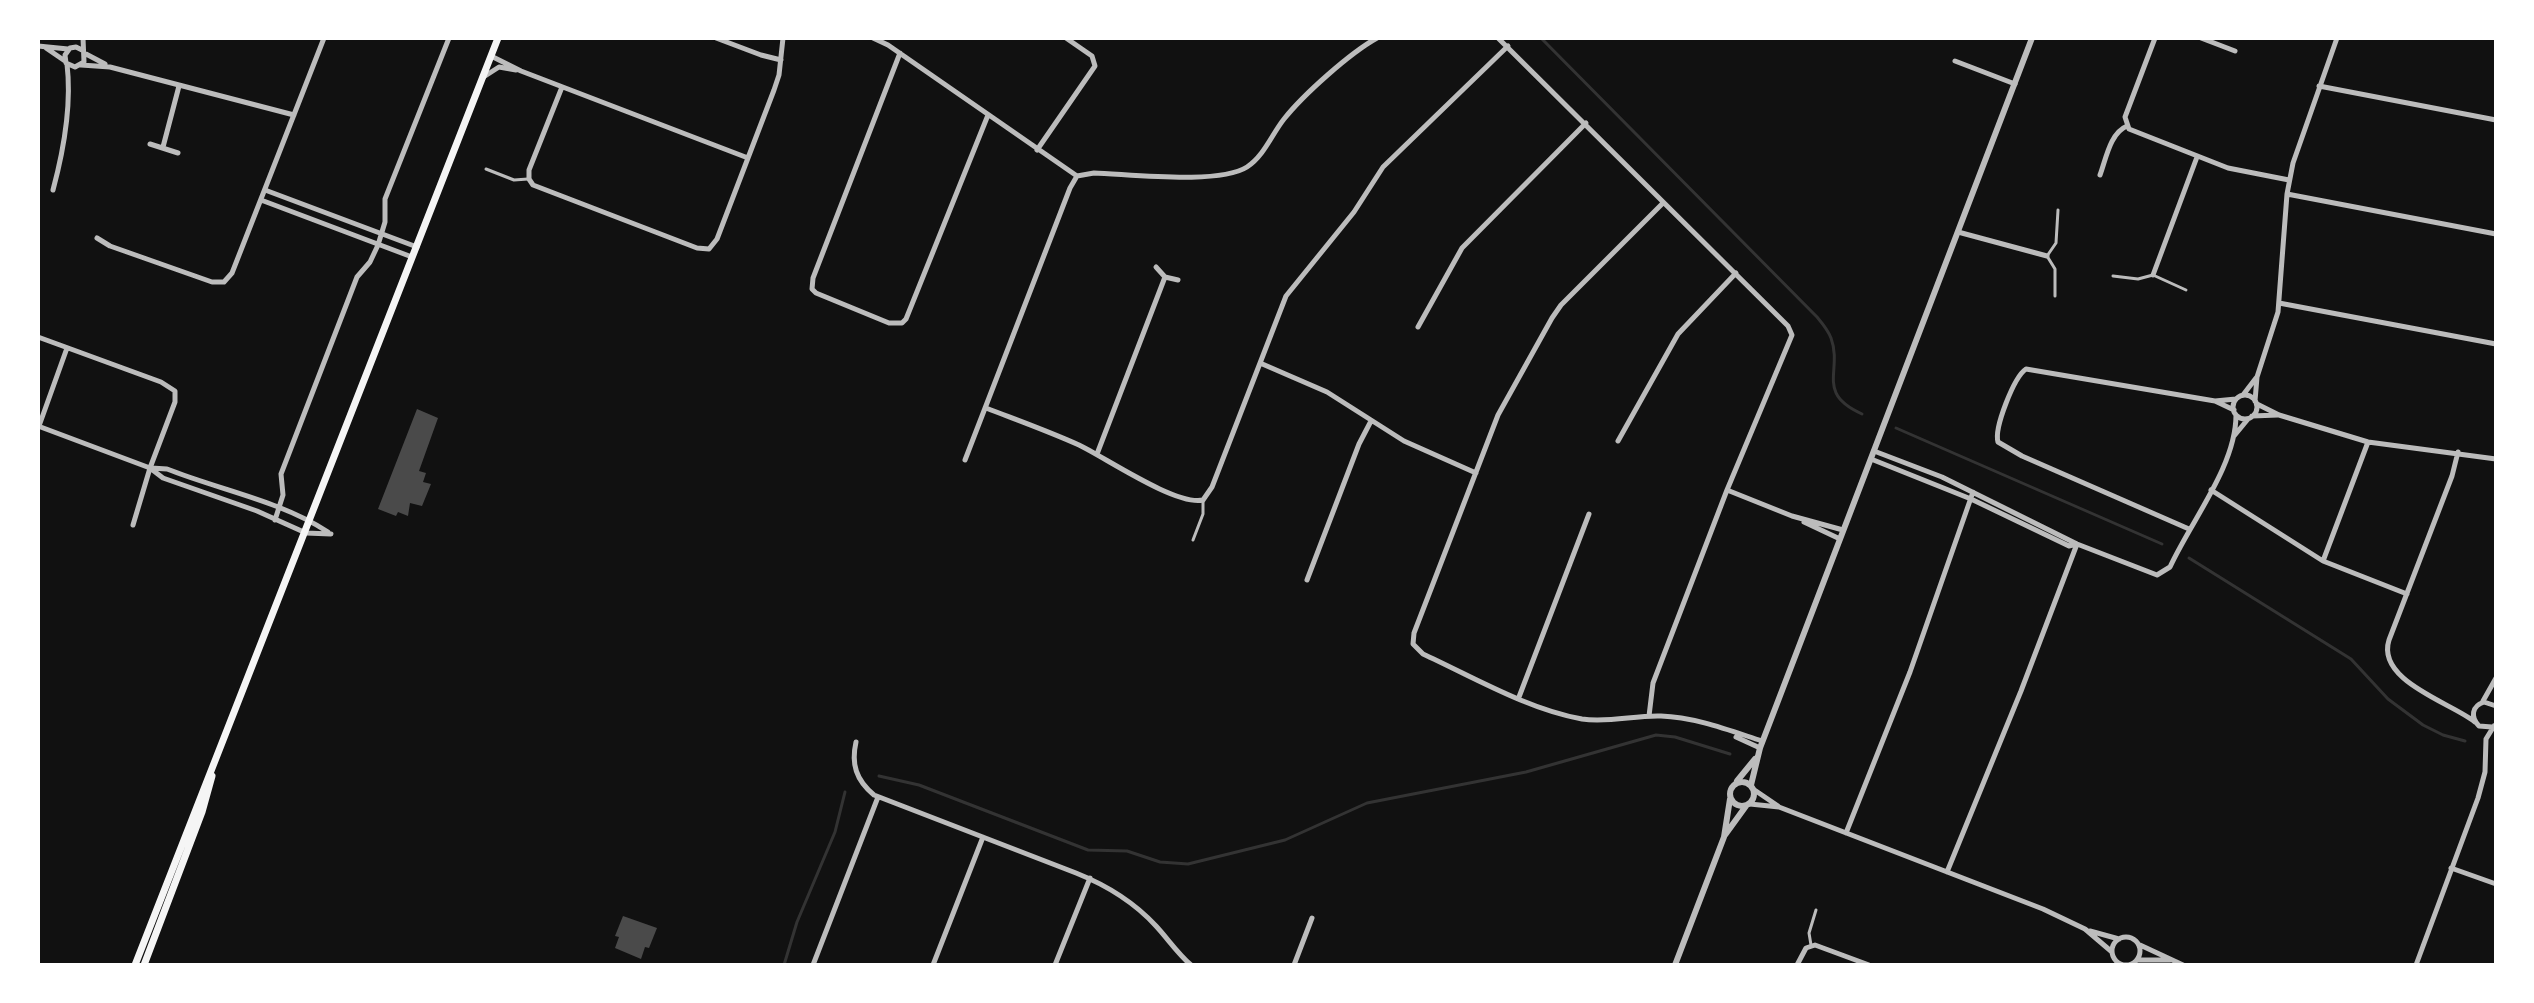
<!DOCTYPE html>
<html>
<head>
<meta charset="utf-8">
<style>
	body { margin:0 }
	#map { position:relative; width:2534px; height:1003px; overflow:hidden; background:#111; font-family:"Noto Sans",sans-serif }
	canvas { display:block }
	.frame { position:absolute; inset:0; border:40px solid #fff; pointer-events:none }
</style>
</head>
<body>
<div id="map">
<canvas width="2534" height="1003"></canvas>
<div class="frame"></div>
</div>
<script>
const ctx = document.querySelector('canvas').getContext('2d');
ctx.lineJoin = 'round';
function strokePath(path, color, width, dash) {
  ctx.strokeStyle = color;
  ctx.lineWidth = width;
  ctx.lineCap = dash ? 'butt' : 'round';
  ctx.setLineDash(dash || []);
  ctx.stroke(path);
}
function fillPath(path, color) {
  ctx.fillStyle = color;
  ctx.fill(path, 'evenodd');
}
strokePath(new Path2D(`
	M1541 38 1817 317C1822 323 1828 330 1831 338 1843 371 1815 393 1862 414
	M1896 428 2162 544
	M2189 558 2351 659 2388 699 2423 725 2443 735 2465 741
	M879 776 919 785 1088 850 1127 851 1160 862 1188 864 1285 840 1367 803 1526 772 1656 735 1675 737 1730 754
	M784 965 797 922 835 832 845 792`), '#333', 3);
fillPath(new Path2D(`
	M417 409 438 418 419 471 426 473 423 482 431 484 422 506 410 503 408 516 398 512 396 516 378 509Z
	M623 916 657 928 649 948 645 947 641 959 615 948 619 937 615 936Z`), '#4a4a4a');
strokePath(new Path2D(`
	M486 169 514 180 528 179
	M2113 276 2138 279 2153 275 2186 290
	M2055 296V269L2047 256 2056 243 2058 210
	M1193 540 1203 514V502
	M1811 945 1809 933 1816 910`), '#bcbcbc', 3);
strokePath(new Path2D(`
	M716 38 761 55 781 60
	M873 38 888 45 1077 176
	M1498 38 1788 326 1792 335 1727 490 1653 683 1649 716
	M2155 38 2125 117 2129 129 2228 168 2289 180
	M2201 38 2235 51
	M38 46 68 49
	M46 48 65 61
	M82 50 76 47 70 48 65 55 66 63 75 67 84 62 83 38
	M900 53 813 278 812 289 816 293 889 323H902L906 319 988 115
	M86 54 105 64
	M491 56 521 71 748 158
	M1955 61 2015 84
	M81 65 110 67 294 115
	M485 76 499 67 516 70
	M2319 86 2496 120
	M562 87 529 170V179L533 185 697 248 709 249 717 239 774 90 779 75 783 38
	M150 144 178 153
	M163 147 179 86
	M1037 150 1095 66 1092 56 1066 38
	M2100 175C2106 159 2110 133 2127 126
	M53 190C64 149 72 106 67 64
	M265 190 417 247
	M2287 194 2496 234
	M261 200 412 257
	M1663 203 1561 305 1552 318 1498 415 1414 633 1413 644 1423 654C1473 677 1527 709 1582 719 1609 723 1635 715 1661 716 1695 717 1731 731 1762 741
	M1958 232 2047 256
	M97 238 110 246 212 282H224L232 273 324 38
	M1156 267 1165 277 1178 280
	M2153 275 2197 157
	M2279 303 2496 344
	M1418 327 1462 248 1586 123
	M38 337 161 382 175 391V402L150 468 133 525
	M1260 363 1327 392 1404 441 1476 473
	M2243 395 2256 378
	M2233 407a12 12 0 1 1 24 0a12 12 0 1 1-24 0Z
	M2215 401 2234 410
	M2255 401 2257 377 2278 312 2287 194 2293 163 2337 38
	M2257 404 2279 415 2368 442 2496 459
	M986 408C1017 420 1048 431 1079 445 1106 458 1176 506 1203 500L1212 487 1286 296 1354 212 1383 167 1508 46
	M2252 416 2278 415
	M38 426 150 468 163 478 257 511 306 533 331 534
	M39 426 67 348
	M2234 436 2248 419
	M1618 441 1678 334 1736 273
	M1874 451 1942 477 2077 544 2157 575 2170 567C2191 521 2236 466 2236 415
	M2458 452 2452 476 2389 640C2376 681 2452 703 2475 722
	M1097 454 1165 277
	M1871 459 1971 499 2069 546 2076 544
	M965 460 1070 188 1077 176 1094 173C1129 174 1219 185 1247 167 1264 156 1272 134 1284 119 1304 94 1350 53 1377 38
	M151 468 167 469C220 490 281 501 328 532
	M1727 490 1792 516 1843 530
	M2211 490 2323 561 2407 594
	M275 520 283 495 281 474 357 277 370 262 378 245 385 222V199L449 38
	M1804 522 1840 539
	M2189 529 2022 456 1998 442C1994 428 2014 377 2026 369L2215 401 2236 399
	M2323 561 2368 442
	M1307 580 1359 444 1371 421
	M1519 697 1589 514
	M2483 701 2496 678
	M2492 727 2479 726C2470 717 2472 706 2484 702L2496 706
	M1736 737 1760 748
	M856 742C851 764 856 780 874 795L1076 873C1106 885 1134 902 1156 926 1168 939 1178 954 1191 965
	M1753 789 1778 806
	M1750 804 1779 807 2043 909 2085 929 2112 952
	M1846 833 1910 672 1973 492
	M2451 868 2496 884
	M1947 872 2021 691 2077 544
	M2090 931 2119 939
	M2112 951a14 14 0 1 1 28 0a14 14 0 1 1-28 0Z
	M2140 945 2183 965
	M2137 960H2170
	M813 965 878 797
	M933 965 983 837
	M1055 965 1090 878
	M1294 965 1312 918
	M1797 965 1806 948 1815 945 1869 965
	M2416 965 2478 798 2485 772 2486 739 2494 726`), '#bcbcbc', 5);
strokePath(new Path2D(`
	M1737 781 1755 759
	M1730 794a12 12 0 1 1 24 0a12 12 0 1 1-24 0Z
	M1751 785 1760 748 2032 38
	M1725 835 1746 806
	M1675 965 1724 837 1730 799`), '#bcbcbc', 6);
strokePath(new Path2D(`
	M135 965 498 38
	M144 965 202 812 212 776`), '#f5f5f5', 7);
</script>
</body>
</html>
